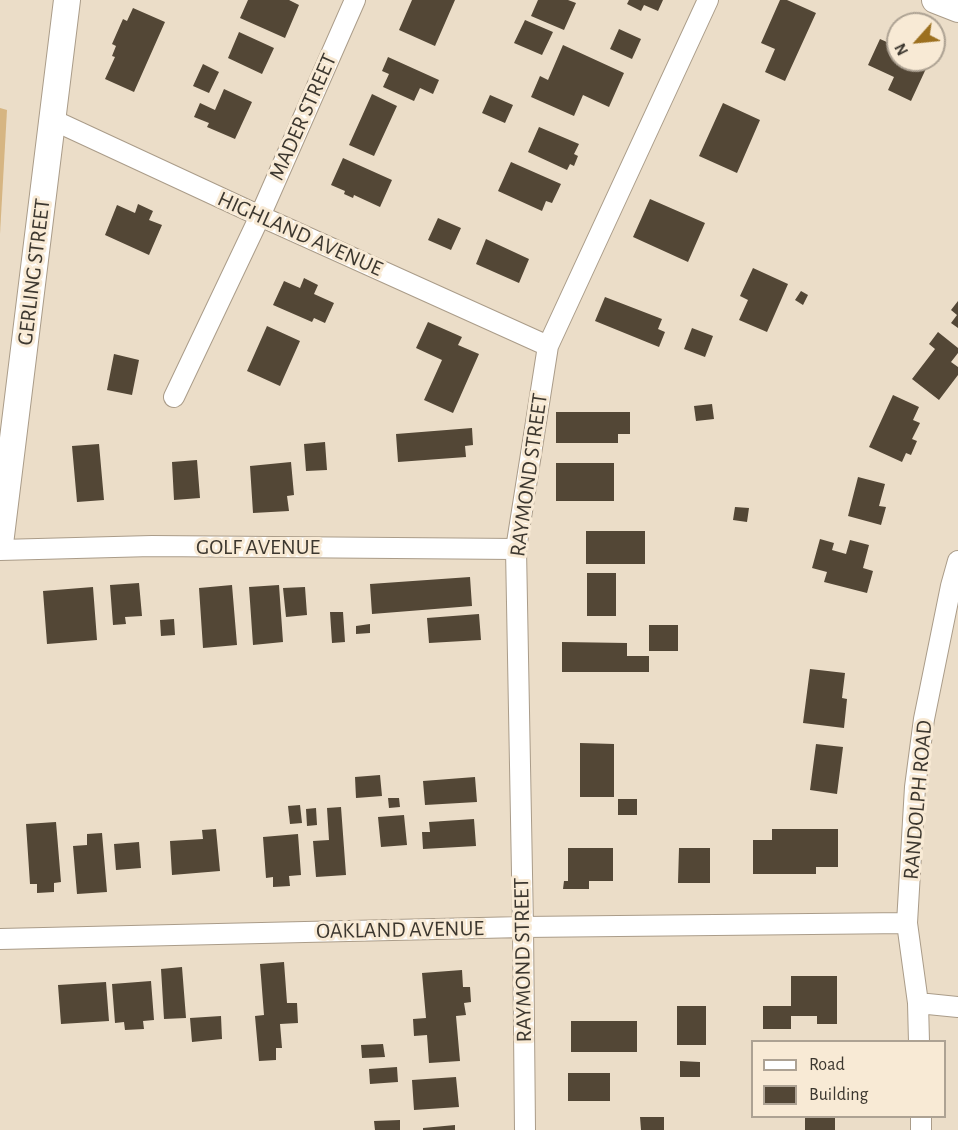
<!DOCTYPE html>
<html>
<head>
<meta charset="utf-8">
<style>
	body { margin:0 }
	#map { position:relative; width:958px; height:1130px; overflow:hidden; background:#ebddc8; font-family:"Alegreya Sans",sans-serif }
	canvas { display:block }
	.legend { position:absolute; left:751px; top:1040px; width:195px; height:78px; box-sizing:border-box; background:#f8ead5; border:2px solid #ada293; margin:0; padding:8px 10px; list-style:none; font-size:18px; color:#3c372f }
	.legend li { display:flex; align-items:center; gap:12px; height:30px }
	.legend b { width:30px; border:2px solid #ada293 }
	.north { position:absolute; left:886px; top:12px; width:60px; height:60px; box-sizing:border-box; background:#f8ead5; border:2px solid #ada293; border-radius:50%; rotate:243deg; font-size:16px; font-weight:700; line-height:24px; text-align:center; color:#3c372f }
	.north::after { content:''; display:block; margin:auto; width:21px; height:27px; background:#9c701f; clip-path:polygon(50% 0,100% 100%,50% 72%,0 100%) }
</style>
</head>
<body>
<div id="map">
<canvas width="958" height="1130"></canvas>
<ul class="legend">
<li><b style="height:8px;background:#fff"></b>Road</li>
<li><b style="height:16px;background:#534736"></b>Building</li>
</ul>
<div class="north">N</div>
</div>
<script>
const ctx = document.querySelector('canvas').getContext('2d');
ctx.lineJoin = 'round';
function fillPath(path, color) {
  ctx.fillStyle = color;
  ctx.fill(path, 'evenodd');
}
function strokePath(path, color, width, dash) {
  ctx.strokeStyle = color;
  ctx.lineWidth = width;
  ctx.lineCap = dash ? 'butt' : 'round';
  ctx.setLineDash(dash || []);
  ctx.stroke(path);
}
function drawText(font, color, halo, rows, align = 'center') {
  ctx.font = font + ' "Alegreya Sans",sans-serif';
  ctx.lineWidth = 6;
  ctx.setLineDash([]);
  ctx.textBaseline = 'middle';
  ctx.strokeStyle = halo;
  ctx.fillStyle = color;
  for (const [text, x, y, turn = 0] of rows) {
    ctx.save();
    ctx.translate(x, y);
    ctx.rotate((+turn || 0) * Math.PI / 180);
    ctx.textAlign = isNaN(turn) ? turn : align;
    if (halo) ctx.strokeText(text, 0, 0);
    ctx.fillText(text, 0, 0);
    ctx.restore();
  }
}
fillPath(new Path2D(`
	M0 108 7 110 0 234Z`), '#d6b582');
fillPath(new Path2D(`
	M248 0H289L299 5 285 38 240 18Z
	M412 0H455L435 46 399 30Z
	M538 0H568L576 3 564 30 531 16Z
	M629 0H663L658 11 644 5 641 11 627 4Z
	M780 0H787L816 13 785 81 765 72 775 49 761 43Z
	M133 8 165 22 134 92 105 79 115 57 112 56 116 46 112 44 123 19 127 21Z
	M525 20 553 32 542 55 514 43Z
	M619 29 641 39 632 59 610 49Z
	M239 32 274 48 262 74 228 58Z
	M880 39 898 47V60H930L911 101 888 90 894 77 868 65Z
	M563 45 624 73 609 107 583 95 574 116 531 97 540 76 548 80Z
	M388 57 439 80 433 94 420 88 414 101 383 87 389 74 382 71Z
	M203 64 219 72 209 93 193 86Z
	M224 89 252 102 235 139 207 127 209 123 194 117 200 103 215 110Z
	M372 94 397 106 374 156 349 145Z
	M490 95 513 105 505 123 482 113Z
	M723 103 760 120 737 173 699 156Z
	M539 127 579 144 574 154 578 156 574 166 570 164 567 170 528 152Z
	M343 158 392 180 380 207 354 195 353 198 344 194 345 191 331 185Z
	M511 162 561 184 552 203 546 201 542 211 498 191Z
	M650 199 705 223 688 262 633 237Z
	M138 204 153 211 149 220 162 225 149 255 105 235 117 205 135 213Z
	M438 218 461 228 451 250 428 240Z
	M486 239 529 259 519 283 476 264Z
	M753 268 788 284 767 332 739 320 748 300 740 296Z
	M304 278 318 285 314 294 334 303 325 323 314 318 312 322 273 305 284 281 300 288Z
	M801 291 808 295 803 305 795 300Z
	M605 297 662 319 658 329 665 332 659 347 595 321Z
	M958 301V328L951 323 957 315 951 310Z
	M428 322 462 337 458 345 479 354 453 413 424 400 442 360 416 348Z
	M267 326 300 341 280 386 247 371Z
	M692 328 713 336 705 357 684 349Z
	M938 332 958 348V353L951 362 958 367V375L939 400 912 379 935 349 929 344Z
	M114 354 139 360 132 395 107 390Z
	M893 395 919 407 913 420 920 423 912 439 917 441 911 455 906 453 902 462 869 447Z
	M712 404 714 419 696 421 694 406Z
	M556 412H630V434H618V443H556Z
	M472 428 473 445 465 446 466 457 398 462 396 434Z
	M325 442 327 470 306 471 304 444Z
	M99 444 104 500 77 502 72 446Z
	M197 460 200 498 174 500 172 462Z
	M291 462 294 495 287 496 289 511 253 513 250 466Z
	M556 463H614V501H556Z
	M858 477 885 484 879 506 886 507 881 525 848 516Z
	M735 507 749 508 747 522 733 520Z
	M586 531H645V564H586Z
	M820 539 834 543 832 550 846 554 850 540 869 545 863 568 873 571 867 593 824 582 827 572 812 568Z
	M587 573H616V616H587Z
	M470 577 472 606 372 614 370 584Z
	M139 583 142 616 125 617 126 624 113 625 110 585Z
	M232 585 237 645 203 648 199 588Z
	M279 585 283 642 253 645 249 587Z
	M93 587 97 640 47 644 43 591Z
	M305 587 307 615 286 617 283 588Z
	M330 612H343L345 642 332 643Z
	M479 614 481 640 429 643 427 618Z
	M174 619 175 635 161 636 160 620Z
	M370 624V633L356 634V626Z
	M649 625H678V651H649Z
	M562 642 627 643V656H649V672H562Z
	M810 669 845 673 842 698 847 699 844 728 803 723Z
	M580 743 614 744V797H580Z
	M816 744 843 747 837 794 810 790Z
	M380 775 382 796 356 798 355 777Z
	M475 777 477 802 425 805 423 781Z
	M388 798H399L400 807 389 808Z
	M618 799H637V815H618Z
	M300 805 302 823 290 824 288 806Z
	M341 807 346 875 316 877 313 841 329 840 327 808Z
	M316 808 317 825 307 826 306 809Z
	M404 815 407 845 381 847 378 817Z
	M474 819 476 846 423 849 422 832H430L429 822Z
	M56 822 61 882 54 883V892L37 893V884H30L26 824Z
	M216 829 220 871 172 875 170 841 203 839 202 830Z
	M772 829H838V867H816V874H753V840H772Z
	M102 833 107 892 77 894 73 846 87 845V834Z
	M298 834 301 875 289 876 290 886 273 887V877L266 878 263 837Z
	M139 842 141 868 116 870 114 844Z
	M568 848H613V881H589V889H563L564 881H568Z
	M679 848H710V883H678Z
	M284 962 287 1003H297L298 1023 280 1024 282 1048H276V1060L259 1061 255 1016 264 1015 260 964Z
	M182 967 186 1018 164 1019 161 969Z
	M462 970 463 987H470L471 1002 464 1003 466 1015 456 1016 460 1061 429 1063 427 1035 414 1036 413 1019 426 1018 422 973Z
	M791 976H837V1024H817V1016H791V1029H763V1006H791Z
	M151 981 154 1020 143 1021 144 1029 125 1030 124 1022 115 1023 112 984Z
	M106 982 109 1021 61 1024 58 985Z
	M677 1006H706V1045H677Z
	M221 1016 222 1039 192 1042 190 1018Z
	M571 1021H637V1052H571Z
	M383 1044 385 1057 362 1058 361 1045Z
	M680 1061 700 1062V1077H680Z
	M397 1067 398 1082 370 1084 369 1069Z
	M568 1073H610V1101H568Z
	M456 1077 459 1107 414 1110 412 1080Z
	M805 1116H835V1130H805Z
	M640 1117H664V1130H641Z
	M400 1120V1130H375L374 1121Z
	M455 1125V1130H423V1128Z`), '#534736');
const minor = new Path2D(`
	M53 120 260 216 548 346
	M174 397 260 216 355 0
	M0 550 152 546 516 549
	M0 939 523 927 907 923
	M918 1003 958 1007
	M919 1042 918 1003 907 923 915 787 924 719 951 586 958 561
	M921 1116V1130
	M525 1130 523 927 516 549 548 346 708 0`);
const tertiary = new Path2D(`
	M935 0 958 9
	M0 544 67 0`);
strokePath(minor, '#aa9c89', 22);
strokePath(tertiary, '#aa9c89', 28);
strokePath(minor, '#fff', 20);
strokePath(tertiary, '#fff', 26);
drawText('22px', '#3c372f', '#f8ead5', [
	["MADER STREET",303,117,-66],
	["HIGHLAND AVENUE",300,234,24],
	["GERLING STREET",34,272,-83],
	["RAYMOND STREET",529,475,-82],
	["GOLF AVENUE",258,547],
	["RANDOLPH ROAD",918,800,-85],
	["OAKLAND AVENUE",400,930,-1],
	["RAYMOND STREET",523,960,-91]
]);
</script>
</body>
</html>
